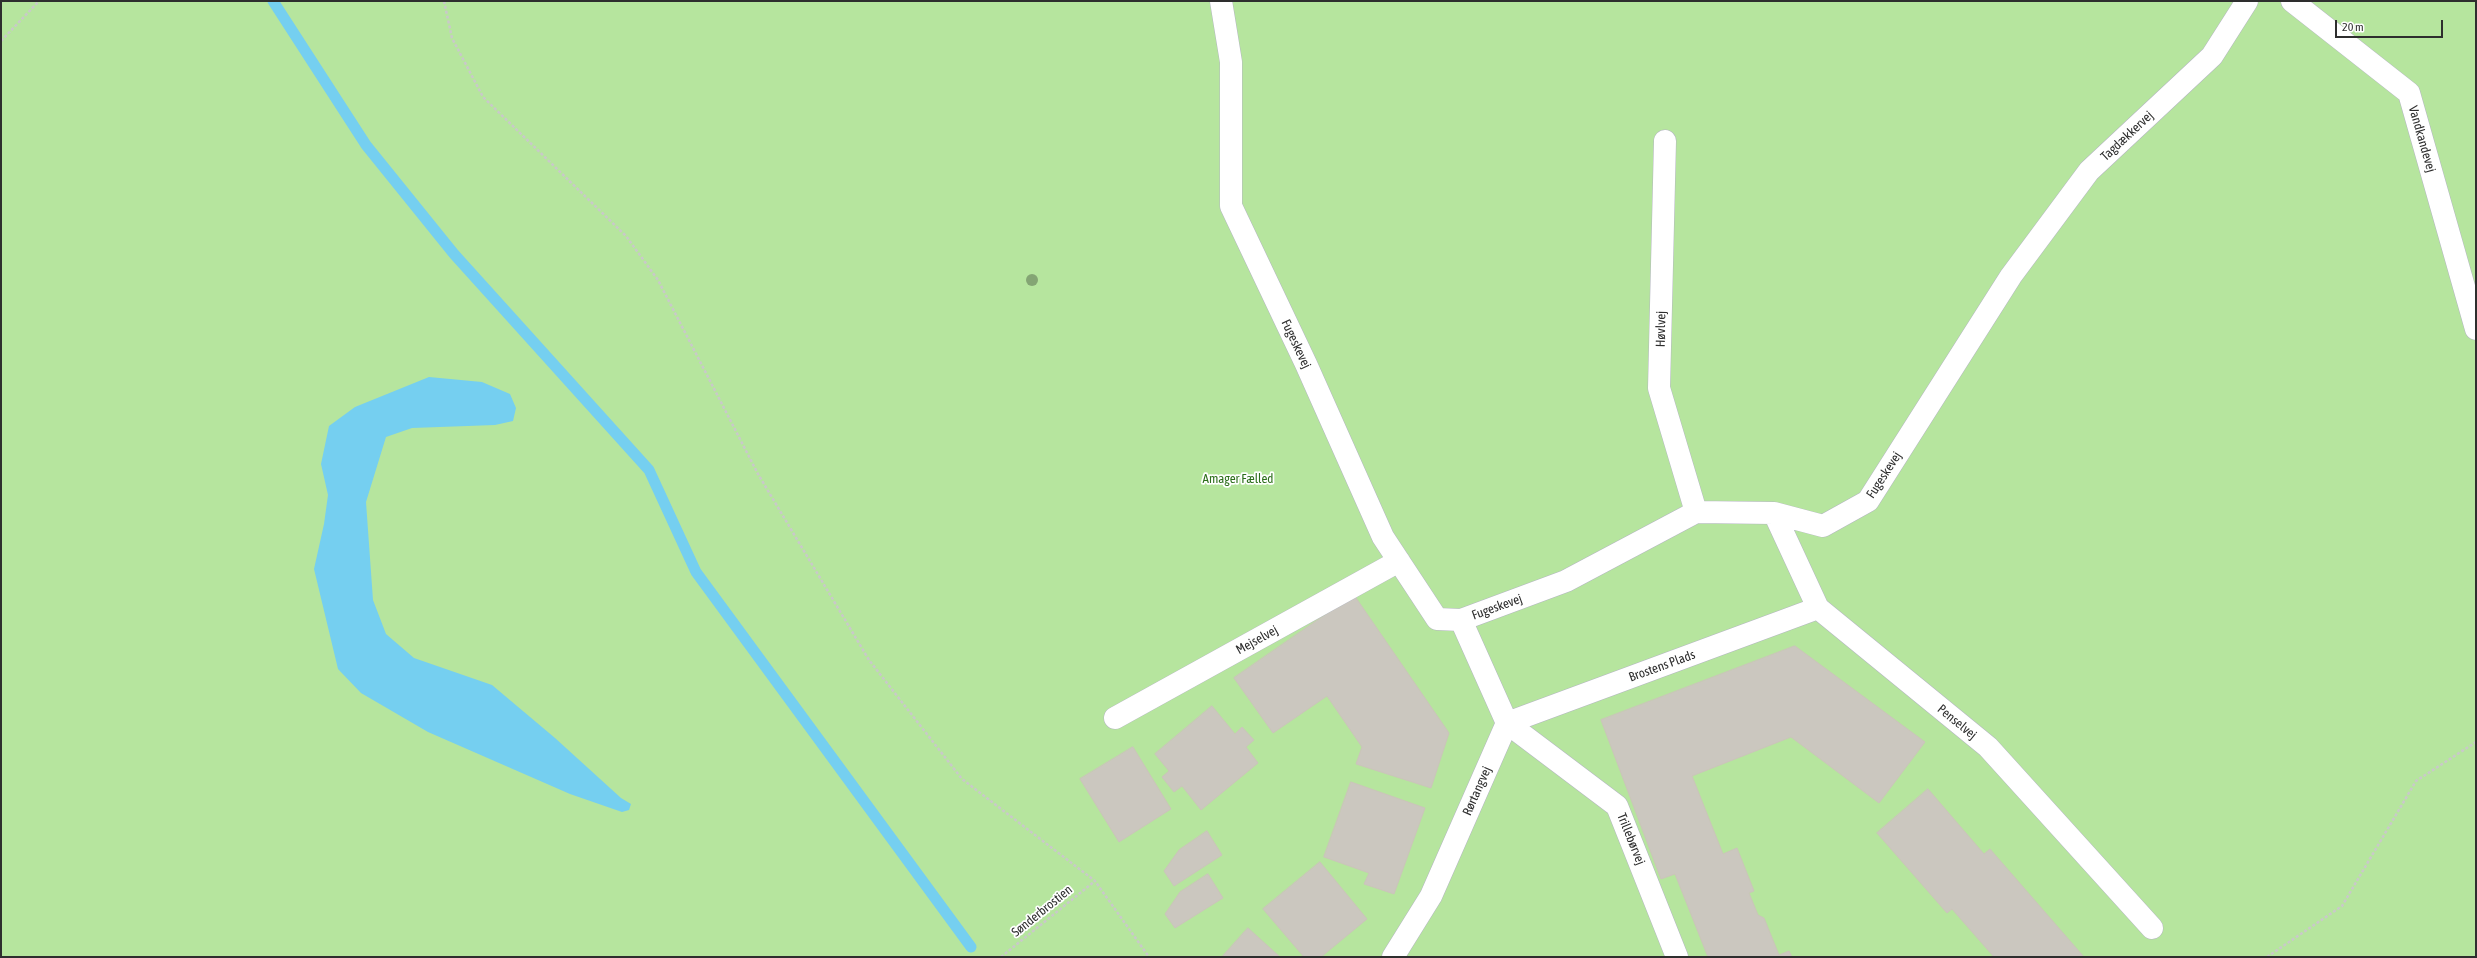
<!DOCTYPE html>
<html>
<head>
<meta charset="utf-8">
<style>
	body { margin:0 }
	#map { position:relative; width:2477px; height:958px; overflow:hidden; background:#efe9e1; font-family:"Asap Condensed",sans-serif }
	canvas { display:block }
	.frame { position:absolute; inset:0; border:2px solid #2e2e2e; pointer-events:none }
	.scale { position:absolute; left:2335px; top:20px; width:108px; height:18px; box-sizing:border-box; border:2px solid #2e2e2e; border-top:0; padding-left:5px; font-size:12px; line-height:14px; white-space:nowrap; color:#2e2e2e; -webkit-text-stroke:3px #fff; paint-order:stroke }
</style>
</head>
<body>
<div id="map">
<canvas width="2477" height="958"></canvas>
<div class="frame"></div>
<div class="scale">20 m</div>
</div>
<script>
const ctx = document.querySelector('canvas').getContext('2d');
ctx.lineJoin = 'round';
function fillPath(path, color) {
  ctx.fillStyle = color;
  ctx.fill(path, 'evenodd');
}
function strokePath(path, color, width, dash) {
  ctx.strokeStyle = color;
  ctx.lineWidth = width;
  ctx.lineCap = dash ? 'butt' : 'round';
  ctx.setLineDash(dash || []);
  ctx.stroke(path);
}
function drawText(font, color, halo, rows, align = 'center') {
  ctx.font = font + ' "Asap Condensed",sans-serif';
  ctx.lineWidth = 3.5;
  ctx.setLineDash([]);
  ctx.textBaseline = 'middle';
  ctx.strokeStyle = halo;
  ctx.fillStyle = color;
  for (const [text, x, y, turn = 0] of rows) {
    ctx.save();
    ctx.translate(x, y);
    ctx.rotate((+turn || 0) * Math.PI / 180);
    ctx.textAlign = isNaN(turn) ? turn : align;
    if (halo) ctx.strokeText(text, 0, 0);
    ctx.fillText(text, 0, 0);
    ctx.restore();
  }
}
fillPath(new Path2D(`
	M1 1H2476V957H1Z`), '#b6e59e');
fillPath(new Path2D(`
	M429 377 482 382 510 394 516 408 513 421 495 425 412 428 386 437 366 502 373 600 386 634 414 658 492 685 555 738 621 798 631 804 629 810 622 812 570 794 428 732 361 693 338 669 314 569 324 524 328 495 321 464 329 426 355 407Z`), '#75cff0');
strokePath(new Path2D(`
	M273 1 366 145 454 254 649 470 696 572 971 947`), '#75cff0', 11);
const building = new Path2D(`
	M1354 595 1449 733 1431 788 1356 764 1362 747 1327 696 1273 733 1234 678Z
	M1795 646 1925 742 1879 803 1791 737 1692 776 1723 854 1737 848 1754 891 1749 893 1758 915 1764 918 1779 955 1789 951 1792 957H1708L1675 874 1661 879 1601 720Z
	M1212 706 1235 734 1242 727 1254 740 1246 747 1258 763 1201 810 1182 786 1174 792 1162 777 1169 771 1155 754Z
	M1133 747 1171 809 1119 842 1080 779Z
	M1351 782 1425 808 1394 894 1364 884 1369 873 1324 857Z
	M1928 789 1984 854 1990 849 2084 957H1994L1952 909 1947 913 1877 833Z
	M1207 831 1222 855 1174 886 1164 871 1179 850Z
	M1320 862 1367 919 1321 957H1304L1263 909Z
	M1208 874 1223 898 1175 928 1165 914 1180 892Z
	M1248 928 1280 957H1222Z`);
fillPath(building, '#cbc7bf');
strokePath(building, '#cbc5ba', 1);
const minor = new Path2D(`
	M1221 1 1231 62V206L1306 364 1383 537 1437 619 1461 620 1566 581 1696 512 1774 513 1823 526 1868 501 2011 276 2089 171 2212 56 2247 1
	M2292 1 2409 93 2476 329
	M1665 141 1659 388 1696 512
	M1774 513 1818 608 1988 747 2152 928
	M1115 718 1399 561
	M1507 723 1818 608
	M1507 723 1617 806 1677 957
	M1393 957 1431 896 1507 723 1461 620`);
strokePath(minor, '#b4b7c1', 23);
strokePath(new Path2D(`
	M444 1 452 38 483 97 626 236 658 280 758 474 869 660 962 779 1095 881 1149 957
	M1 41 39 1
	M1001 957 1095 881
	M2267 957 2342 906 2416 781 2476 742`), '#c9c9c9', 2.5, [3, 2]);
strokePath(minor, '#fff', 22);
ctx.fillStyle = '#84a574';
for (const [x, y] of [
	[1032,280]
]) {
  ctx.beginPath();
  ctx.arc(x, y, 6, 0, 2 * Math.PI);
  ctx.fill();
}
drawText('13px', '#2e2e2e', '#fff', [
	["Tagdækkervej",2127,136,-43],
	["Vandkandevej",2422,139,74],
	["Høvlvej",1661,329,-89],
	["Fugeskevej",1296,344,65],
	["Fugeskevej",1884,475,-57],
	["Fugeskevej",1497,607,-20],
	["Mejselvej",1257,640,-29],
	["Brostens Plads",1662,666,-20],
	["Penselvej",1957,722,39],
	["Rørtangvej",1477,791,-66],
	["Trillebørvej",1631,839,68],
	["Sønderbrostien",1042,911,-39]
]);
drawText('13px', '#2c6e1b', '#fff', [
	["Amager Fælled",1238,479]
]);
</script>
</body>
</html>
